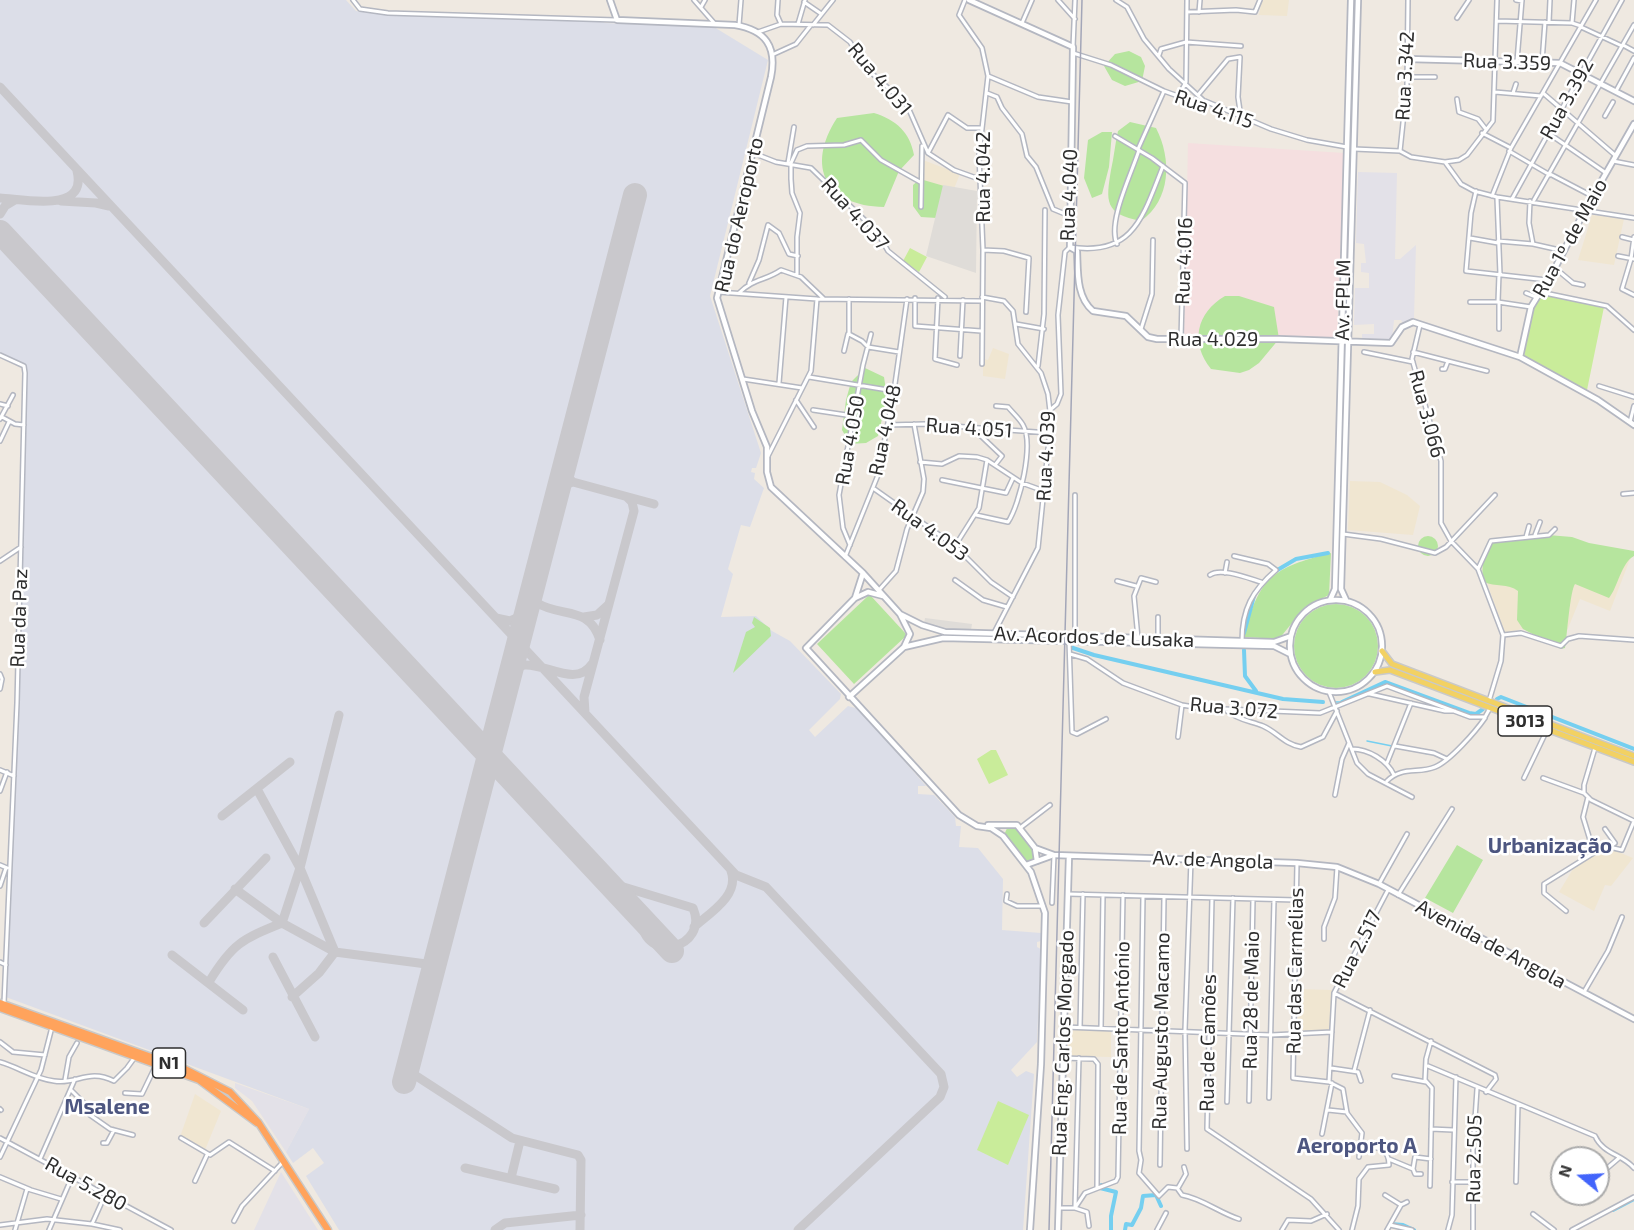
<!DOCTYPE html>
<html>
<head>
<meta charset="utf-8">
<style>
	body { margin:0 }
	#map { position:relative; width:1634px; height:1230px; overflow:hidden; background:#efe9e1; font-family:"Exo 2",sans-serif }
	canvas { display:block }
	.north { position:absolute; left:1550px; top:1146px; width:60px; height:60px; box-sizing:border-box; background:#fff; border:2px solid #ababab; border-radius:50%; rotate:288deg; font-size:16px; font-weight:700; line-height:24px; text-align:center; color:#2e2e2e }
	.north::after { content:''; display:block; margin:auto; width:21px; height:27px; background:#4264fb; clip-path:polygon(50% 0,100% 100%,50% 72%,0 100%) }
</style>
</head>
<body>
<div id="map">
<canvas width="1634" height="1230"></canvas>
<div class="north">N</div>
</div>
<script>
const ctx = document.querySelector('canvas').getContext('2d');
ctx.lineJoin = 'round';
function fillPath(path, color) {
  ctx.fillStyle = color;
  ctx.fill(path, 'evenodd');
}
function strokePath(path, color, width, dash) {
  ctx.strokeStyle = color;
  ctx.lineWidth = width;
  ctx.lineCap = dash ? 'butt' : 'round';
  ctx.setLineDash(dash || []);
  ctx.stroke(path);
}
function drawText(font, color, halo, rows, align = 'center') {
  ctx.font = font + ' "Exo 2",sans-serif';
  ctx.lineWidth = 5;
  ctx.setLineDash([]);
  ctx.textBaseline = 'middle';
  ctx.strokeStyle = halo;
  ctx.fillStyle = color;
  for (const [text, x, y, turn = 0] of rows) {
    ctx.save();
    ctx.translate(x, y);
    ctx.rotate((+turn || 0) * Math.PI / 180);
    ctx.textAlign = isNaN(turn) ? turn : align;
    if (halo) ctx.strokeText(text, 0, 0);
    ctx.fillText(text, 0, 0);
    ctx.restore();
  }
}
fillPath(new Path2D(`
	M1358 172 1397 173 1395 259H1400L1416 245 1414 318 1403 323 1401 320H1394L1392 339H1362V334H1374V324L1354 325 1355 288H1369V273L1361 272V263H1366L1364 244 1356 243Z
	M235 1083 309 1109 286 1152 252 1101 235 1088Z
	M281 1172 318 1230H254Z`), '#e3e1e8');
fillPath(new Path2D(`
	M1262 0H1289L1287 16 1259 15Z
	M923 160 960 174 951 196 923 209Z
	M1592 215 1624 219 1614 265 1578 260Z
	M993 348 1009 354 1005 379 983 376V359L988 360Z
	M1350 481 1380 482 1407 495 1420 506 1413 535 1348 530Z
	M1492 542 1632 554 1610 611 1580 599 1562 643 1522 629 1505 633 1482 569Z
	M1606 847 1633 858 1611 886 1605 885 1594 911 1559 892 1573 869Z
	M1298 989 1332 990 1331 1024 1328 1032 1297 1030Z
	M1068 1028 1111 1030V1057L1067 1056Z
	M195 1094 221 1111 205 1150 180 1137Z`), '#f0e6d1');
fillPath(new Path2D(`
	M1188 143 1344 153 1337 342 1184 334Z`), '#f5dfe0');
fillPath(new Path2D(`
	M0 0H346L356 11 380 14 603 21 605 23 714 27 768 60 710 296 761 453 756 468H752L751 472 755 473 754 479 764 488 750 527 741 525 728 569 733 574 721 617 756 616 772 631 790 641 841 694 840 699 809 730 815 737 848 706 859 709 926 786H918V794L934 795 955 817 956 826H961L959 847 978 848 1003 879 1002 930 1041 933V941L1037 942V947L1041 949 1037 1042 1011 1070 1017 1077 1026 1071 1034 1074 1023 1230H339L306 1176 324 1163 313 1148 293 1163 286 1152 309 1109 3 996 13 795 24 365 0 353Z`), '#dcdee8');
fillPath(new Path2D(`
	M1129 51 1141 57 1145 66 1142 81 1125 86 1112 80 1104 66 1115 54Z
	M874 113C896 120 910 132 914 155L899 171 884 207C826 206 805 167 837 118Z
	M1130 122 1156 128C1172 159 1171 200 1141 221 1104 214 1106 201 1111 170 1114 157 1115 144 1118 131Z
	M1102 132H1112L1109 167 1102 194 1092 198 1084 178 1088 140Z
	M920 179 951 188 937 218 921 217 913 206V185Z
	M1225 296H1239L1274 307 1279 339 1259 363 1249 370 1240 373 1211 369C1190 343 1196 313 1225 296Z
	M865 368 884 377 887 397 878 436 866 443 850 444 842 430 846 400 851 382Z
	M1536 534 1572 537 1589 543 1634 551V556C1621 563 1618 587 1609 598L1575 584C1570 591 1567 636 1565 648L1561 649 1523 629 1517 620 1518 591C1508 583 1495 587 1484 582 1480 567 1484 553 1493 541Z
	M1418 546a10 10 0 1 1 20 0a10 10 0 1 1-20 0Z
	M1331 553 1329 595 1305 607 1279 639 1244 637C1259 577 1272 568 1331 553Z
	M868 596H871L906 634 905 637 854 684 817 644Z
	M1294 646a42 42 0 1 1 84 0a42 42 0 1 1-84 0Z
	M754 617 770 628 771 636 733 673 746 632 755 627 752 623Z
	M1008 826C1021 826 1036 848 1035 860L1025 862 1004 835Z
	M1457 845 1483 860 1453 913 1425 898Z`), '#b6e59e');
fillPath(new Path2D(`
	M910 248 927 257 919 272 903 261Z
	M1543 294 1604 307 1587 390 1524 357C1527 336 1527 308 1543 294Z
	M991 750H996L1008 775 989 784 977 759Z
	M998 1101 1029 1115 1008 1165 977 1150Z`), '#c9ec9a');
fillPath(new Path2D(`
	M943 185 977 191 976 273 926 256Z
	M925 618 972 624 971 630 929 628 924 624Z`), '#dfdcd8');
strokePath(new Path2D(`
	M1468 557 1478 566
	M1335 702H1342L1385 682 1469 713 1476 714 1483 709
	M1367 741 1392 746
	M1423 753 1436 755`), '#75cff0', 1.5);
strokePath(new Path2D(`
	M1274 572 1296 559 1328 553
	M1244 633 1254 596
	M1070 647 1094 655 1283 699 1323 702
	M1244 650 1245 676 1256 691
	M1497 699 1501 697 1634 749
	M1342 702 1385 682 1469 713 1476 714 1483 709
	M1102 1185 1096 1187 1116 1192 1111 1216V1230
	M1613 1210 1634 1199
	M1391 1224 1403 1225 1414 1230
	M1125 1230 1126 1224 1132 1225 1141 1208 1143 1196 1156 1195 1161 1206`), '#75cff0', 4);
strokePath(new Path2D(`
	M0 87 736 875 766 887 941 1074 944 1087 940 1097 798 1230
	M0 198C23 199 88 214 77 171
	M61 201 96 203 109 206
	M0 214 5 206 15 200
	M0 229 5 237
	M573 482 654 504
	M557 494 564 485 573 482 567 477 565 467
	M535 581 533 594 537 603C562 618 589 605 600 640
	M584 617 597 615 608 605
	M496 618 510 621 533 611
	M513 639 514 659
	M510 678 516 668 524 665C546 663 576 688 592 664
	M585 713 584 697 634 511 632 502 627 497
	M257 789 300 868 335 952 319 973 292 997
	M222 816 290 762
	M603 878 617 885 693 908C710 948 643 965 642 920
	M235 889 282 923 335 952 434 965
	M204 923 266 858
	M694 927C710 913 740 895 731 871
	M172 955 243 1010
	M273 957 315 1037
	M209 982C232 944 242 939 282 923L300 868 339 715
	M407 1070 512 1138 578 1155 581 1160 580 1230
	M465 1168 555 1189
	M511 1178 520 1141
	M495 1230 505 1223 581 1215`), '#c9c8cc', 9);
strokePath(new Path2D(`
	M0 232 672 951
	M404 1082 635 195`), '#c9c8cc', 24);
const street = new Path2D(`
	M353 0 360 9 388 13 616 20
	M694 0 715 24
	M778 0 777 15 781 24
	M965 0 959 15 982 48 988 76 979 155 983 250 982 364
	M1058 0 1075 19
	M1116 0 1127 7 1144 39 1169 69 1203 100
	M1516 0 1522 1
	M804 2 820 13
	M701 7 705 0
	M1187 12 1236 10 1255 12 1260 0
	M1199 12 1200 0
	M1457 18 1469 0
	M1497 21 1572 23 1581 26
	M1549 22 1550 0
	M1022 23 1032 0
	M1572 23 1574 0
	M798 24 805 0
	M739 25 741 0
	M813 25 833 0
	M1581 27 1622 46
	M758 32 781 24 828 25 850 42 866 68 907 105 928 153 954 170 979 179
	M1623 45 1634 51
	M1073 47 1075 0
	M1073 53 1111 65 1164 91 1189 100 1205 101 1271 129 1307 140 1347 147
	M774 54 796 44 811 25
	M1159 55 1161 49 1186 42 1241 46
	M1517 61 1522 0
	M1542 62 1545 22
	M988 76 1038 97 1072 102
	M1407 77H1435
	M1616 91 1634 58
	M1495 92 1541 96
	M987 93 997 97 1002 108 1022 134 1027 156 1036 167 1053 209 1070 216
	M1513 93 1516 84
	M1543 93 1616 156
	M1179 95 1186 82 1187 0
	M1198 95 1228 59 1240 57 1238 97 1241 118
	M1457 99 1459 112 1478 119 1485 128
	M1605 116 1613 102
	M1482 133 1511 148
	M1548 133 1606 173
	M1115 136 1152 158 1185 183 1181 339
	M1138 149 1164 91
	M1354 149 1400 151 1411 157 1445 162 1461 184 1474 191 1497 197 1634 218
	M1400 151 1407 85 1408 0
	M1509 151 1550 175
	M753 153 776 162 811 168 877 232 888 251 945 297
	M928 153 948 115 967 128H982
	M1613 161 1634 165
	M1445 162 1459 160 1467 155 1493 121 1497 0
	M788 163 794 127
	M1550 174 1592 196
	M1476 191 1471 213 1466 271 1547 280
	M1492 196 1511 148 1596 0
	M1497 198 1500 274
	M1512 199 1622 0
	M1534 200 1634 25
	M1530 201 1529 223 1533 244
	M921 207 922 146
	M1622 237 1634 240
	M1634 237 1631 259 1622 289 1634 295
	M1470 238 1498 243
	M1498 241 1533 244 1564 251
	M1117 244C1107 222 1132 173 1139 150
	M983 250 1004 251 1029 258 1026 312
	M1618 256 1634 259
	M1555 268 1573 283 1583 285
	M797 275V237L800 213 792 193 791 179V163L797 150 807 146 844 145 861 140 881 160 920 182
	M749 283 759 260 768 225 779 233 789 254 798 256
	M718 292 817 299 982 301
	M1540 292 1607 306 1634 330
	M739 293C754 278 765 281 781 270L801 277 824 299
	M1526 293 1536 297
	M982 297 1004 301 1013 311 1018 344 1041 373 1048 394 1051 420 1038 548 994 633
	M915 298V326L981 331
	M938 298 935 359 957 365
	M849 299V334L862 341 868 347 899 352
	M1470 302H1498L1531 307
	M1498 302 1499 274
	M1016 324 1044 329
	M1420 325 1412 359 1441 461V523L1451 541 1478 569 1503 635 1501 661 1489 701
	M1141 329 1152 294 1153 240
	M1499 329V302
	M844 351 848 334
	M1364 352 1413 362
	M1413 352 1487 371
	M0 355 24 366 25 373 17 703 4 1003
	M960 356 963 300
	M1038 366 1044 314 1045 210
	M1442 369H1445L1448 361
	M809 377 894 391
	M743 379 802 388
	M779 383 786 297
	M1599 386 1634 397
	M796 400 814 427
	M0 404 8 406
	M813 410 853 416
	M1050 410 1057 404 1061 394 1058 315 1065 252 1070 247C1134 257 1143 216 1163 166
	M2 417 15 424 24 425
	M0 419 13 395
	M1630 422 1634 406
	M888 425 924 424 1050 433
	M982 430 981 436 1002 456 995 465
	M0 441 9 422
	M768 456 811 371 817 299
	M920 462 942 464 959 456 977 457 987 460 1022 483 1044 491
	M942 480 1006 493 1013 478
	M873 488 955 546 991 582 1013 597
	M1623 494 1634 493
	M1075 495V636
	M976 515 1008 522C1020 504 1034 444 1023 425 1020 419 1012 412 1008 407L996 406
	M1343 534 1381 539 1435 553 1446 547 1495 495
	M1535 535 1540 522
	M1526 537 1529 526
	M850 545 843 528 839 495 863 365 871 334
	M955 546 979 508 987 460
	M1234 556 1268 564 1276 570C1252 591 1242 609 1242 641
	M845 557 878 475 894 391 907 299
	M0 561 21 547
	M1478 569 1491 541 1549 535 1555 529
	M1225 573 1227 562
	M1210 575C1220 567 1248 578 1261 582
	M955 580 983 600 1007 607
	M1117 581 1136 586
	M879 590 896 571 907 529 923 492 924 479 914 424
	M1158 617V639
	M1503 635 1521 633 1561 646 1568 639 1579 636 1634 640
	M1138 638 1134 596 1141 578 1156 582
	M1069 641 1072 732 1077 734 1106 719
	M1070 654 1087 659 1123 683 1182 705 1200 708 1320 713 1387 686 1470 717H1485L1490 708
	M0 674 2 679 0 689
	M1329 692 1357 763 1368 774 1412 797
	M1370 694 1445 711H1455
	M1227 711C1238 720 1250 721 1263 726 1277 732 1284 744 1301 747L1323 737 1337 711
	M1178 737 1182 705
	M1395 746 1434 753 1447 759
	M1595 748 1584 785V793L1591 800 1634 821
	M1352 749C1368 749 1387 760 1394 775
	M1387 763 1411 703
	M0 770 14 776
	M1524 778 1547 730
	M1543 778 1584 793
	M1387 781C1402 766 1418 774 1435 767 1450 761 1476 731 1485 718
	M0 791 7 772
	M1335 795 1342 759 1349 743
	M1588 797 1583 817 1594 853
	M1020 828 1050 805
	M1605 829 1615 843 1611 846
	M1297 863 1293 1078 1329 1082 1343 1089 1347 1113 1362 1133 1359 1157
	M0 865 7 868
	M1379 884 1407 834
	M0 886 6 868
	M1007 894 1006 901 1017 906H1043
	M1068 894 1296 900
	M1398 895 1452 809
	M1143 896 1139 1151 1141 1160 1139 1173 1159 1196 1168 1187 1177 1188 1182 1195C1201 1198 1220 1213 1239 1219
	M1212 898 1207 1129 1311 1199 1339 1230
	M1052 903 1054 855
	M1566 911 1544 893V884L1605 846 1622 850 1634 821
	M1324 939V927L1335 898 1337 867
	M0 962 6 965
	M1584 992 1608 951 1622 917
	M1334 993 1495 1075 1496 1079 1486 1092
	M1064 1027 1271 1035 1332 1032
	M1080 1027 1083 894
	M1101 1028 1103 895
	M0 1042 13 1052 45 1055
	M1063 1058 1094 1059 1098 1064 1097 1187
	M0 1062C18 1067 35 1079 54 1081 77 1085 88 1068 114 1081L127 1068 135 1057
	M1428 1066 1595 1136C1603 1154 1622 1154 1634 1168
	M1331 1068 1358 1072 1361 1081
	M1354 1071 1370 1010
	M1394 1076 1426 1082
	M65 1080 69 1057 77 1043
	M1329 1082 1334 993 1388 890
	M71 1090 85 1104 90 1115 110 1129 133 1135
	M125 1093 142 1094 156 1065
	M1269 1098 1274 900
	M1249 1101 1253 899
	M1227 1102 1233 898
	M0 1109 1 1110
	M1328 1110 1347 1112
	M1431 1129 1453 1130
	M1322 1134 1332 1083
	M0 1138 171 1230
	M181 1138 210 1155 229 1142 275 1171
	M103 1143H107L114 1130
	M1187 1149 1185 1030 1191 860
	M0 1157 41 1070 52 1027
	M40 1159 75 1079
	M1389 1159 1413 1169 1415 1174H1421
	M1160 1165 1164 897
	M1413 1169 1415 1157 1431 1159
	M1598 1176 1619 1158
	M0 1177 31 1190 61 1199
	M1560 1180 1562 1181
	M195 1181 207 1155
	M1452 1182H1474
	M1516 1182 1518 1104
	M1430 1186 1432 1088 1425 1080 1426 1059 1431 1041
	M1178 1188 1186 1174 1184 1167
	M1385 1195 1401 1205
	M1075 1207 1079 1058
	M1059 1208H1075L1087 1212 1089 1226
	M1075 1208 1085 1193 1116 1181 1118 1177 1123 895
	M1533 1214 1554 1230
	M234 1221 242 1206 282 1163
	M92 1224 120 1230
	M0 1225 47 1219 92 1224 105 1195
	M1390 1225 1412 1230
	M15 1230 27 1189
	M49 1230 72 1177
	M1157 1230 1166 1213
	M1282 1230 1288 1220 1311 1221 1327 1214
	M1352 1230 1358 1206 1359 1179 1368 1167 1389 1165C1389 1147 1376 1147 1361 1146
	M1387 1230 1401 1205 1407 1202
	M1448 1230 1452 1215 1456 1077
	M1473 1230V1149L1477 1089
	M1572 1230 1634 1197`);
const secondary = new Path2D(`
	M610 0 617 20 735 25C766 30 777 47 771 77L717 298 752 411 767 447V472L771 487 863 573 900 614 910 634 904 647 849 697
	M969 0 1073 47 1070 247 1077 251C1078 271 1076 297 1093 311L1126 316 1148 337 1157 339H1279L1391 343 1402 327 1413 322 1520 357 1598 400 1634 425
	M1408 59 1560 63 1634 101
	M1520 357 1531 307 1555 268 1585 210 1634 124
	M883 596 868 592 855 598 806 648 959 815 977 826 991 828 1003 836 1031 872 1045 913 1041 1064 1030 1230
	M855 598 863 573
	M1290 646a46 46 0 1 1 92 0a46 46 0 1 1-92 0Z
	M1330 600 1335 589 1351 0
	M1346 600 1341 589 1358 0
	M900 614 922 625 945 632 1274 642 1291 636
	M904 647 943 638 1274 646 1290 654
	M988 825H1017L1035 848 1037 861
	M1035 848 1054 855 1297 863 1337 867 1379 884 1634 1019
	M1026 865 1051 856
	M1058 1230 1069 856`);
const primary = new Path2D(`
	M1382 651 1392 664 1634 756
	M1375 672 1390 670 1634 762`);
const highway = new Path2D(`
	M0 1003 185 1069 230 1092 258 1122 328 1230
	M0 1008 199 1080 257 1123`);
strokePath(street, '#b4b7c1', 6);
strokePath(secondary, '#b4b7c1', 8);
strokePath(primary, '#c9c9c9', 8);
strokePath(highway, '#c9c9c9', 9);
strokePath(street, '#fff', 3);
strokePath(secondary, '#fff', 4.5);
strokePath(primary, '#f2d163', 5);
strokePath(highway, '#ffa35c', 6);
strokePath(new Path2D(`
	M1049 1230 1082 0`), '#a3a6b8', 1.5);
for (const [x, y, w] of [
	[1525,721,54],
	[169,1063,33]
]) {
  const box = new Path2D();
  box.roundRect(x - w / 2, y - 15, w, 30, 4.5);
  ctx.fillStyle = '#fff';
  ctx.fill(box);
  strokePath(box, '#2e2e2e', 1.5);
}
drawText('bold 18px', '#2e2e2e', null, [
	["3013",1525,721],
	["N1",169,1063]
]);
drawText('20px', '#2e2e2e', '#fff', [
	["Rua 3.359",1507,62,2],
	["Rua 3.342",1405,76,-87],
	["Rua 4.031",880,79,50],
	["Rua 3.392",1567,99,-61],
	["Rua 4.115",1214,109,19],
	["Rua 4.042",983,177,-90],
	["Rua 4.040",1069,195,-88],
	["Rua 4.037",855,214,48],
	["Rua do Aeroporto",739,215,-77],
	["Rua 1º de Maio",1570,238,-61],
	["Rua 4.016",1184,261,-88],
	["Av. FPLM",1343,300,-89],
	["Rua 4.029",1213,339],
	["Rua 3.066",1427,414,75],
	["Rua 4.051",969,428,4],
	["Rua 4.048",885,430,-78],
	["Rua 4.050",850,440,-80],
	["Rua 4.039",1046,456,-87],
	["Rua 4.053",930,530,36],
	["Rua da Paz",19,618,-88],
	["Av. Acordos de Lusaka",1094,637,2],
	["Rua 3.072",1234,708,5],
	["Av. de Angola",1213,860,2],
	["Avenida de Angola",1491,944,28],
	["Rua 2.517",1357,949,-63],
	["Rua das Carmélias",1295,971,-89],
	["Rua 28 de Maio",1251,1000,-89],
	["Rua Augusto Macamo",1161,1031,-89],
	["Rua de Santo António",1121,1038,-89],
	["Rua Eng. Carlos Morgado",1063,1043,-88],
	["Rua de Camões",1208,1043,-89],
	["Rua 2.505",1474,1159,-89],
	["Rua 5.280",86,1184,29]
]);
drawText('bold 21px', '#4d5680', '#fff', [
	["Urbanização",1550,846],
	["Msalene",107,1107],
	["Aeroporto A",1357,1146]
]);
</script>
</body>
</html>
